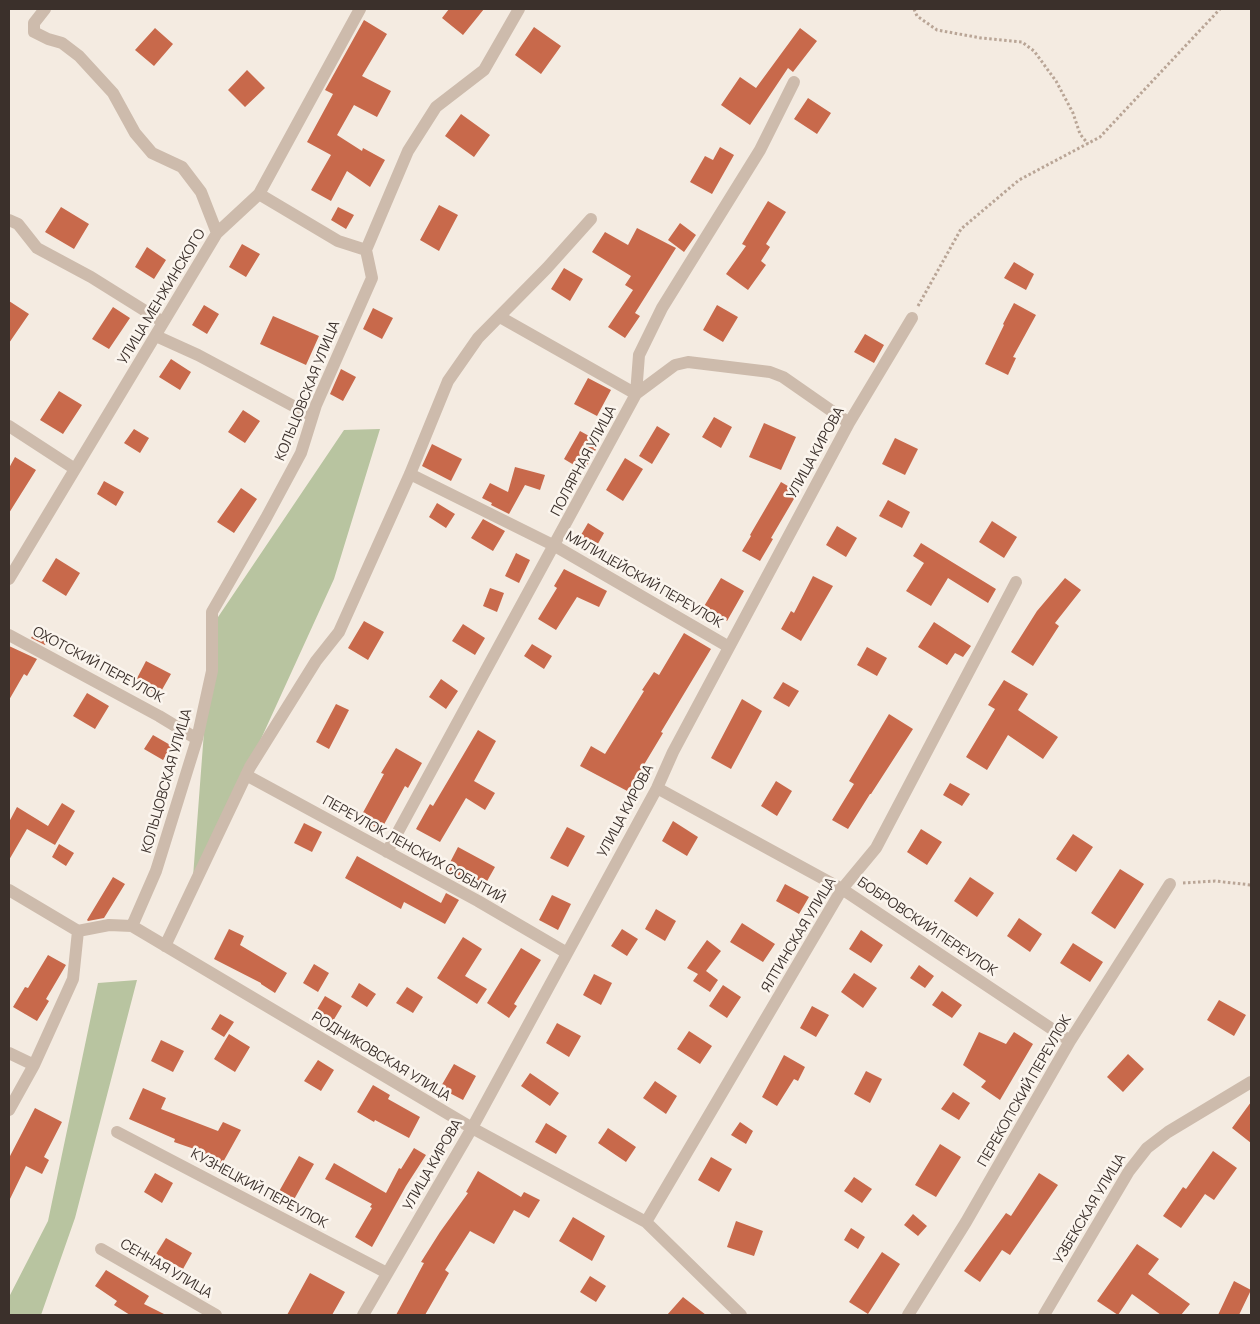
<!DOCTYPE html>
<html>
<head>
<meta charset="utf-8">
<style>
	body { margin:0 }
	#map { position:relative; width:1260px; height:1324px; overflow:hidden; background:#f4ebe1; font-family:Manrope,sans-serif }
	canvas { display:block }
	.frame { position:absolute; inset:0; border:10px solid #3b302b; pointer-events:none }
</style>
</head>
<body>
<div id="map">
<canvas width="1260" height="1324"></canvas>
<div class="frame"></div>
</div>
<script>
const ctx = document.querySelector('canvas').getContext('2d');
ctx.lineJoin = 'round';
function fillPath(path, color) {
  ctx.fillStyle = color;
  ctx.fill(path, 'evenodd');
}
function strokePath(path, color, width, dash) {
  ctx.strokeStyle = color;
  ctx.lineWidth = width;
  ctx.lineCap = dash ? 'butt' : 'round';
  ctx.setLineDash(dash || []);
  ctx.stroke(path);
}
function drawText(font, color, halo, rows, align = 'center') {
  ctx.font = font + ' Manrope,sans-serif';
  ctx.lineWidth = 5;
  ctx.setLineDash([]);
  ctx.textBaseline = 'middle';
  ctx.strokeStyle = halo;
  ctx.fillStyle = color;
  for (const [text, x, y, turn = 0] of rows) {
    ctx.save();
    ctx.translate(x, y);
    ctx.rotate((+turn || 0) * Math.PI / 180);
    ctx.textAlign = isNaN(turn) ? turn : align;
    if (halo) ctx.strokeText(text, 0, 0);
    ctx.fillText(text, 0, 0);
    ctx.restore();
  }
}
fillPath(new Path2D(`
	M380 429 334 579 192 890 212 626 344 430Z
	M137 980 75 1218 41 1315H9V1297L48 1221 98 983Z`), '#b8c4a0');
fillPath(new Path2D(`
	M449 9H484L463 35 442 18Z
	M364 20 387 34 362 76 391 91 377 117 354 105 337 135 362 151 363 148 385 160 370 187 347 171 331 201 311 190 331 155 307 142 333 94 325 90Z
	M534 27 561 46 541 74 515 55Z
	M155 28 173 44 154 66 135 50Z
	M800 28 817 41 793 72 788 68 750 125 721 105 740 77 756 88Z
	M247 70 265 88 245 107 228 90Z
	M808 98 831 113 817 134 794 119Z
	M461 114 490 135 474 157 445 136Z
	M720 147 734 155 712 194 690 182 705 156 713 160Z
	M768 201 786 212 766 244 770 247 761 261 766 265 748 290 726 274 746 246 742 244Z
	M439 205 458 215 439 251 420 240Z
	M61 207 89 224 74 249 45 232Z
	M338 207 354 215 346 229 331 220Z
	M680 223 696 235 684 252 668 240Z
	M637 228 676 248 635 313 640 316 625 338 608 327 633 290 625 285 631 276 592 252 605 232 628 245Z
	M242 244 260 254 246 277 229 267Z
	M147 247 166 260 154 279 135 267Z
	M1014 262 1034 274 1026 290 1004 278Z
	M564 268 583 279 570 301 551 289Z
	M9 301 29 314 9 343Z
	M1014 303 1036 315 1013 357 1016 358 1008 375 985 364 1004 325 1003 324Z
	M204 305 219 314 207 334 192 325Z
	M717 305 738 317 723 342 703 330Z
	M113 307 130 318 109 349 92 339Z
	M373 308 393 318 382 339 363 329Z
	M273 316 319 336 306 365 260 344Z
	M865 334 884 345 874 363 854 352Z
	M171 359 191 372 180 390 159 377Z
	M341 369 356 377 343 401 330 394Z
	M588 378 611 390 597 416 574 404Z
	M59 391 82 405 63 434 40 420Z
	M243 410 260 421 245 443 228 432Z
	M714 417 732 427 721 448 702 437Z
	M764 423 796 437 781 470 749 457Z
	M657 426 670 434 652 464 639 456Z
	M134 429 149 438 140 453 124 443Z
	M580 431 600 442 584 471 564 459Z
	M895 438 918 449 905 475 882 464Z
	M432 444 462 459 451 481 422 466Z
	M15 457 36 470 9 513V468Z
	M625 458 643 469 623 501 606 490Z
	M515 467 545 475 540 490 525 485 509 514 491 505 492 503 482 498 490 483 508 492Z
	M104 481 124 492 116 506 97 494Z
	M781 482 798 492 771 538 773 539 760 561 742 551 751 536 750 535Z
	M241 488 257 499 234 533 217 522Z
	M888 500 910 512 902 528 879 516Z
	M437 503 455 514 446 528 429 517Z
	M483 519 505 531 493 551 471 538Z
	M992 521 1017 537 1004 558 979 542Z
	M588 523 604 533 595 549 578 540Z
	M837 526 857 538 846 557 826 545Z
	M921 543 996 589 988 603 948 578 931 606 906 591 924 563 913 556Z
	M516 553 530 560 519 583 505 576Z
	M56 558 80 573 66 596 42 581Z
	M564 569 607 591 599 607 577 597 556 630 538 619 557 588 554 586Z
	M813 576 833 586 801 641 781 629 791 611 794 613Z
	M721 578 744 591 727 621 703 608Z
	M1065 578 1081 590 1055 623 1059 626 1033 666 1011 652 1037 611Z
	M490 588 504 593 497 612 483 606Z
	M364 621 384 632 368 660 348 648Z
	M934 622 971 646 963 657 955 653 947 665 918 647Z
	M463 624 485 638 475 655 452 641Z
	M35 632 48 640 45 645 31 638Z
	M684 633 711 649 661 732 663 733 639 773 641 774 631 793 580 766 591 746 605 754 644 691 642 690 654 672 659 675Z
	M532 644 552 656 544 669 524 656Z
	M9 646 37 659 27 676 24 674 9 700Z
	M867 647 887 658 877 676 857 665Z
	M146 661 171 674 159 695 135 682Z
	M441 679 458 691 446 709 429 697Z
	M1004 680 1028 694 1018 710 1058 737 1043 759 1008 735 987 770 966 757 995 709 988 705Z
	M783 682 799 691 789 707 773 698Z
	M87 693 109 706 95 729 73 716Z
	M742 699 762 711 731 769 711 758Z
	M336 704 349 710 329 749 316 742Z
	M889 714 913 729 871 794H870L848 829 832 820 854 784 849 781Z
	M478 730 496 741 474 781 495 793 485 810 466 798 440 842 416 829 430 804 433 806Z
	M153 735 172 746 163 760 144 749Z
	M396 748 422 763 408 788 405 786 381 830 360 818 384 774 381 773Z
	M776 781 792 791 777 816 761 806Z
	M950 783 970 794 962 806 943 795Z
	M62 803 75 811 55 845 27 829 9 860V822L17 807 48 826Z
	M673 821 698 837 687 856 662 841Z
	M304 823 322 832 312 852 294 843Z
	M567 827 585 836 568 867 550 858Z
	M921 829 942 842 927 865 907 852Z
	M1073 834 1093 847 1076 872 1056 859Z
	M59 844 74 853 66 866 52 857Z
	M458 847 495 867 481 892 454 879 455 878 445 872Z
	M357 856 441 903 446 893 459 900 445 924 404 902 401 909 345 878Z
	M1120 869 1144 884 1115 929 1091 913Z
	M113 877 125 884 104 918 88 921 87 920Z
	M970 877 994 893 977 917 954 901Z
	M785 884 809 897 799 914 776 901Z
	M552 895 571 904 558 930 539 920Z
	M656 909 676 921 665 941 645 929Z
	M1019 918 1042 934 1030 952 1007 936Z
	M742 923 775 944 763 962 730 942Z
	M229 929 244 936 240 945 287 973 275 993 261 984V983L214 959Z
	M622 929 638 939 627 956 611 946Z
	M861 930 883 945 871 963 849 949Z
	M463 937 482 949 465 976 487 989 477 1004 437 978Z
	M707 940 721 951 706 971 718 980 710 992 693 981 698 974 687 968Z
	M1073 943 1103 962 1090 982 1060 963Z
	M521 948 541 960 514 1004 517 1006 509 1018 487 1003Z
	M48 955 66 965 46 999 49 1001 37 1021 13 1007 25 987 28 988Z
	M314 964 329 973 318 992 303 983Z
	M919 965 934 976 925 988 910 978Z
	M854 973 877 988 863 1008 841 992Z
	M594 974 612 983 601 1005 583 995Z
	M359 983 376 994 367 1007 351 997Z
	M723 985 741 997 727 1018 709 1006Z
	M407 987 423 997 413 1013 396 1003Z
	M942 991 962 1005 952 1018 932 1005Z
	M325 996 342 1006 333 1021 316 1011Z
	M1219 1000 1246 1015 1234 1036 1207 1020Z
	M812 1006 829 1015 816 1037 800 1028Z
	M220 1014 234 1022 224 1037 211 1029Z
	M557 1023 581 1036 569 1057 546 1043Z
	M689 1031 712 1046 700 1064 677 1049Z
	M979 1032 1006 1044 1014 1032 1033 1044 1000 1100 981 1087 986 1081 963 1065Z
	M229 1034 250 1047 235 1072 214 1059Z
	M161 1040 184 1051 173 1072 151 1061Z
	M1128 1054 1144 1069 1123 1092 1107 1077Z
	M784 1055 805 1067 798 1081 794 1079 777 1106 762 1097Z
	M318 1060 334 1070 321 1091 304 1081Z
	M454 1064 476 1076 463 1100 440 1088Z
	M866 1071 882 1079 870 1103 854 1094Z
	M530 1073 559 1093 550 1106 521 1086Z
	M655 1081 677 1096 666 1114 643 1098Z
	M373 1085 390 1095 388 1099 420 1117 409 1138 375 1120 374 1122 357 1112Z
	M143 1088 166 1098 161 1109 218 1131 223 1122 241 1130 222 1164 200 1151 174 1142 175 1139 129 1119Z
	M953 1092 970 1103 959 1120 941 1109Z
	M1251 1102V1143L1232 1128Z
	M35 1108 62 1122 44 1157 49 1160 42 1174 26 1166 9 1201V1158Z
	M740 1122 753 1131 746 1144 731 1135Z
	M546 1123 567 1136 556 1154 535 1142Z
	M608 1128 636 1147 626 1162 598 1143Z
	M940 1144 961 1157 936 1197 915 1185Z
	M414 1148 426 1155 406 1186 372 1247 355 1237 372 1208 370 1207 372 1204 325 1179 334 1163 386 1193 399 1168 401 1169Z
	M1213 1151 1237 1168 1214 1200 1205 1194 1181 1228 1163 1216 1183 1187 1186 1189Z
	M299 1156 314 1164 292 1203 277 1195Z
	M711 1157 732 1169 719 1192 698 1180Z
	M478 1171 521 1197 524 1192 540 1200 529 1218 514 1210 494 1244 470 1231 445 1270 449 1273 425 1315H396L424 1263 421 1262 440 1232 468 1193 466 1192Z
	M155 1173 173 1183 162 1203 144 1192Z
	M1039 1173 1058 1185 1010 1255 1002 1250 980 1282 964 1271 1006 1213 1011 1216Z
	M854 1177 872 1189 862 1203 844 1191Z
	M913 1214 927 1226 918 1236 904 1225Z
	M573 1217 605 1236 592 1261 559 1241Z
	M736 1221 763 1231 754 1256 727 1247Z
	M851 1228 865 1237 858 1249 844 1240Z
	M166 1238 192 1253 183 1269 156 1254Z
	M1137 1244 1159 1259 1148 1274 1190 1304 1181 1315H1161L1132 1294 1118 1315 1097 1301Z
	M882 1252 900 1264 868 1314 849 1302Z
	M106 1270 149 1296 144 1304 166 1315H130L114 1305 117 1301 95 1286Z
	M310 1273 345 1292 332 1315H287Z
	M590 1276 606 1286 596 1302 580 1292Z
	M1234 1281 1251 1290 1239 1315H1218Z
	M683 1297 706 1315H667Z`), '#c8694b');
strokePath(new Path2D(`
	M914 9 917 16 937 30 981 38 1022 42 1034 51 1056 81 1073 113 1080 134 1088 144
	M918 306 961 229 1019 180 1100 137 1220 9
	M1183 883 1215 881 1251 885`), '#b9a596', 3, [2.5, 2.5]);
strokePath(new Path2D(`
	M45 9 34 23V32L48 39 62 43 79 56 113 93 135 133 152 153 182 167 201 192 217 233
	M259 194 338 241 366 250
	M9 220 18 224 37 248 91 277 163 322
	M500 317 636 394 675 365 688 362 770 372 783 377 849 423
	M156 336 198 355 312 416
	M9 426 75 469
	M410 474 555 546 729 647
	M9 579 217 233 259 194 360 9
	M9 635 159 716 197 739
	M246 775 478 901 567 953
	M657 788 842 889 1070 1041
	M387 852 636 394 639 355 662 308 760 150 794 82
	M9 890 78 931 109 925 132 926 472 1128 646 1222 741 1315
	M132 926 156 871 197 739 212 671V612L266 518 301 453 316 405 372 278 366 250 408 151 436 107 484 70 519 9
	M165 946 250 767 316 661 339 632 410 474 448 381 478 338 547 268 591 219
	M9 1053 34 1065
	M9 1110 34 1065 73 979 78 931
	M117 1132 387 1273
	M646 1222 842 889 876 848 1016 582
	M101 1249 216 1315
	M363 1315 472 1128 657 788 673 752 849 423 912 318
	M908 1315 966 1222 1070 1041 1170 884
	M1044 1315 1129 1171 1147 1148 1168 1132 1251 1082`), '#cdbbac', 12);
drawText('14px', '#3b302b', '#fbf5ee', [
	["УЛИЦА МЕНЖИНСКОГО",162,297,-59],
	["КОЛЬЦОВСКАЯ УЛИЦА",308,391,-68],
	["УЛИЦА КИРОВА",816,453,-61],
	["ПОЛЯРНАЯ УЛИЦА",584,461,-62],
	["МИЛИЦЕЙСКИЙ ПЕРЕУЛОК",644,580,30],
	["ОХОТСКИЙ ПЕРЕУЛОК",98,665,28],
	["КОЛЬЦОВСКАЯ УЛИЦА",167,781,-74],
	["УЛИЦА КИРОВА",626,811,-62],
	["ПЕРЕУЛОК ЛЕНСКИХ СОБЫТИЙ",414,850,29],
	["БОБРОВСКИЙ ПЕРЕУЛОК",927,927,34],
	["ЯЛТИНСКАЯ УЛИЦА",799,935,-59],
	["РОДНИКОВСКАЯ УЛИЦА",381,1057,31],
	["ПЕРЕКОПСКИЙ ПЕРЕУЛОК",1025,1091,-60],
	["УЛИЦА КИРОВА",433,1165,-60],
	["КУЗНЕЦКИЙ ПЕРЕУЛОК",259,1189,28],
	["УЗБЕКСКАЯ УЛИЦА",1090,1209,-59],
	["СЕННАЯ УЛИЦА",166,1269,30]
]);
</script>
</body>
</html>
